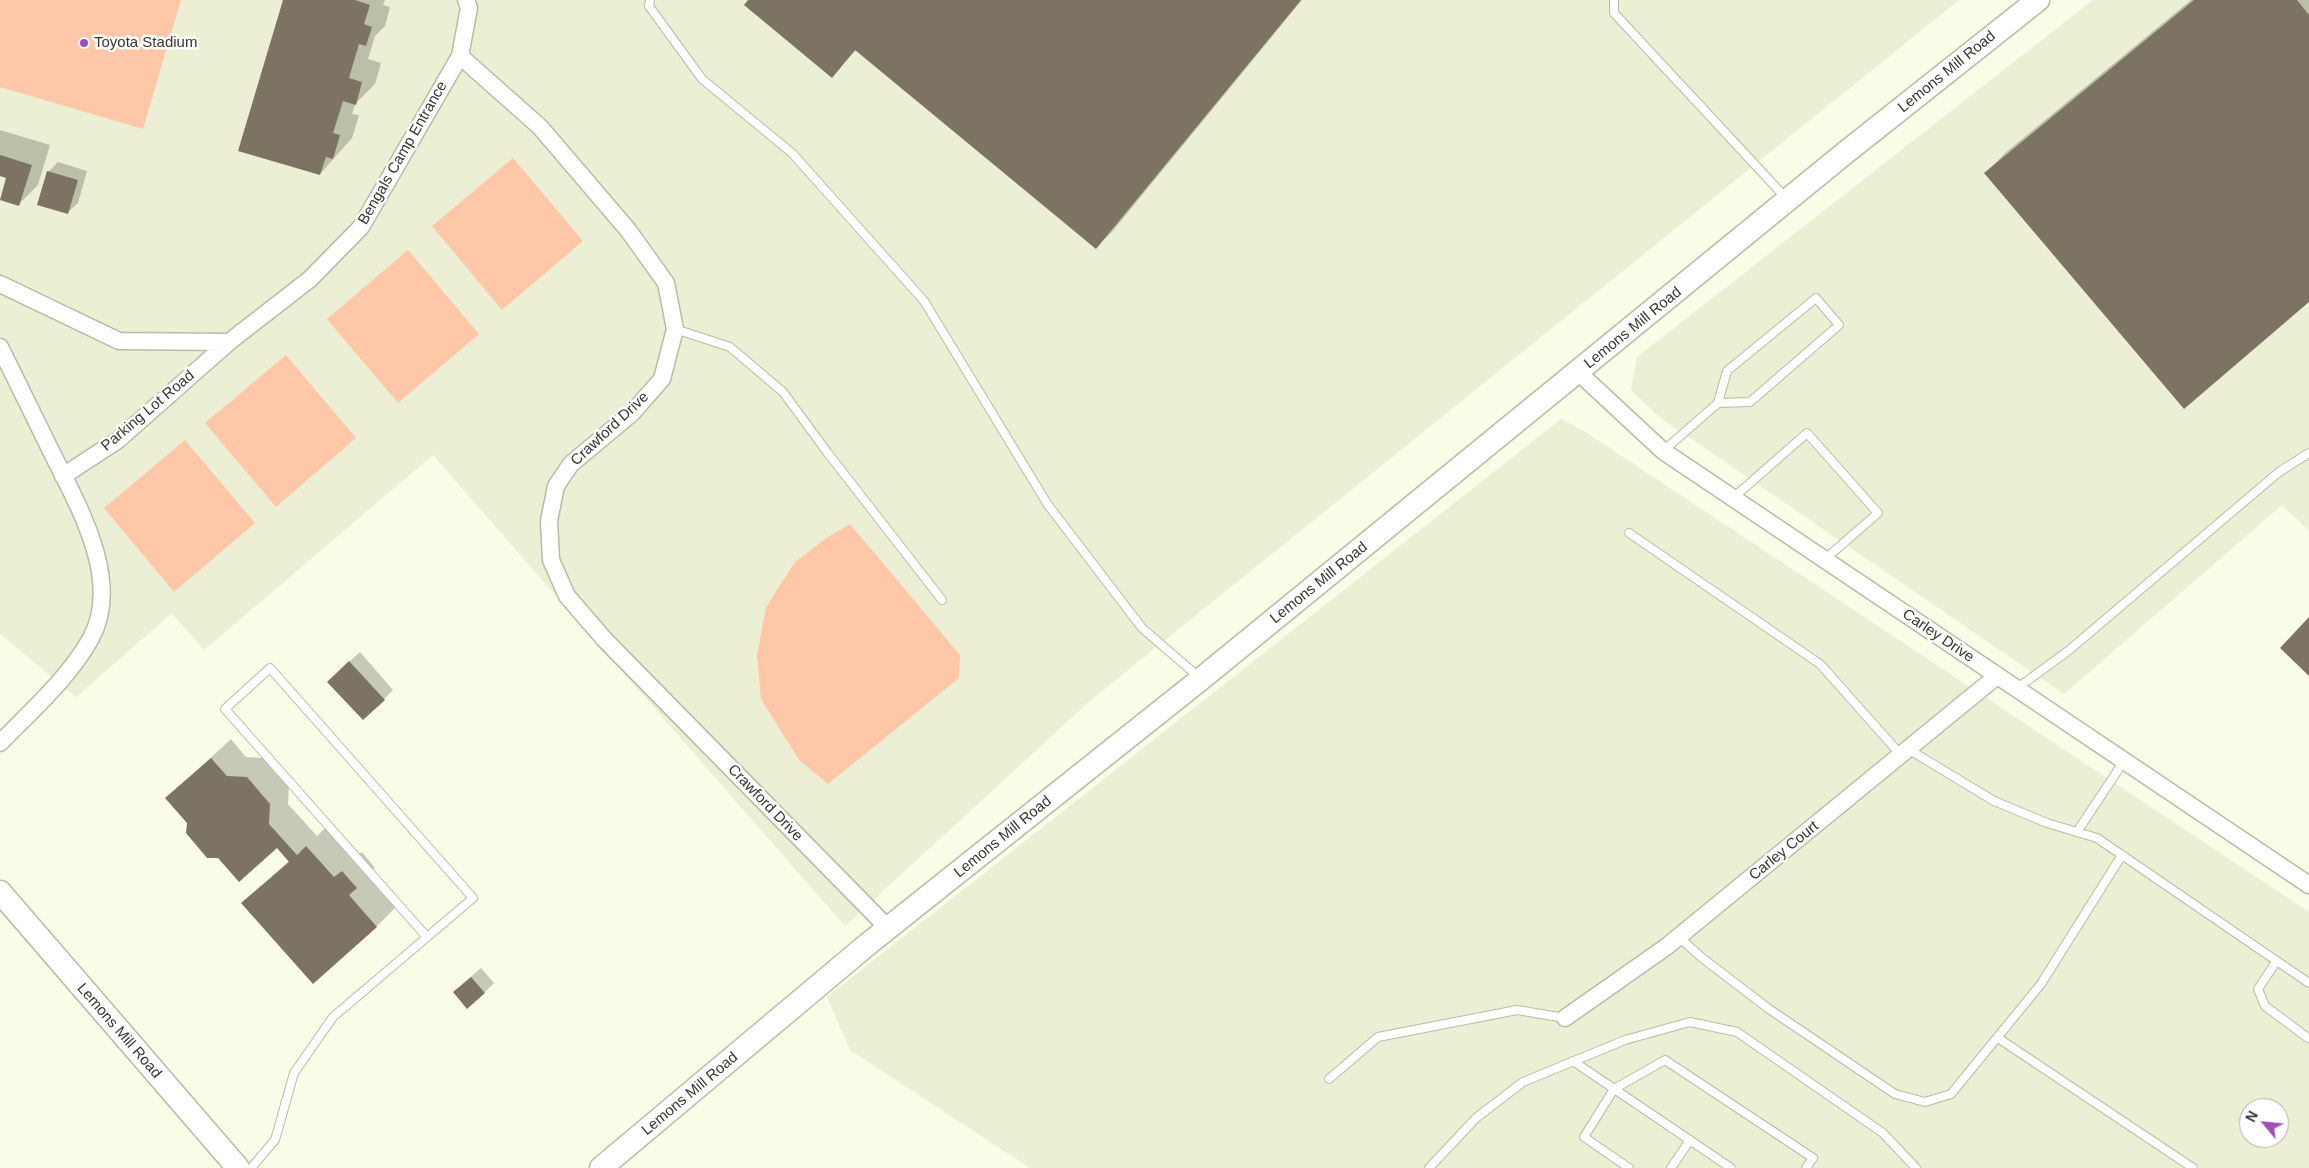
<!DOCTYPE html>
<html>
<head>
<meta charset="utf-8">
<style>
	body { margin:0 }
	#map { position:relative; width:2309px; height:1168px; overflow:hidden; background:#f9fce6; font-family:Arial,sans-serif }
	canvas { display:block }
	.north { position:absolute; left:2239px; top:1098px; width:50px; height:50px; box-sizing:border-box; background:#fff; border:1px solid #aeafab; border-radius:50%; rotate:298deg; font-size:14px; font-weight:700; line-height:20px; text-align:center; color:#35362e }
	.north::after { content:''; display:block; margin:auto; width:18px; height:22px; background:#a44cb8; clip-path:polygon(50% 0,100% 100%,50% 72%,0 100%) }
</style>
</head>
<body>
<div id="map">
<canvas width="2309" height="1168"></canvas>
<div class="north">N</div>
</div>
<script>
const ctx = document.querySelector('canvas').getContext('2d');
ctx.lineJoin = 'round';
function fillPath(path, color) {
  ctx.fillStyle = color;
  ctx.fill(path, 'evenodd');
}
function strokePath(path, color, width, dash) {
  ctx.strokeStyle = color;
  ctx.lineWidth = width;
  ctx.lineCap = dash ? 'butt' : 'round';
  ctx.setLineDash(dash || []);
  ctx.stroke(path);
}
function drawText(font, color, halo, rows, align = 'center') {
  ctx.font = font + ' Arial,sans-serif';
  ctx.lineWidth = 5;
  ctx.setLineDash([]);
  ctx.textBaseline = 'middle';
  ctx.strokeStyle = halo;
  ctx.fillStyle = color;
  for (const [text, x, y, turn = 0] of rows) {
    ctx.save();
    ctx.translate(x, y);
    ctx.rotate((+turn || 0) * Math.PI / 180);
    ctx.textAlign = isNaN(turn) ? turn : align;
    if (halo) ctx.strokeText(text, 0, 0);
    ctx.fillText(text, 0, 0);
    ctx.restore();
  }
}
fillPath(new Path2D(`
	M0 0H1959L1092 699 845 926 433 455 204 650 172 613 76 697 0 634Z
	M2093 0H2309V531L2282 505 2064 694 1658 416 1631 390 1637 357Z
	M1561 419 1587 433 2309 912V1168H1030L850 1050 827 997ZM2249 1108H2279V1138H2249Z`), '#ecefd3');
fillPath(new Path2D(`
	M0 0H181L143 129 0 87Z
	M513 158 583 241 502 310 432 226Z
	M408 250 479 334 398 403 327 319Z
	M286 355 356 438 276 507 205 423Z
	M185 440 255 523 174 592 104 508Z
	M850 524 960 655 959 678 828 784 799 760 761 699 757 656 766 607 795 562 825 539Z`), '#fdc7a8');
fillPath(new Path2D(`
	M285 0H385L383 5 390 7 385 26 375 36 368 59 381 63 375 84 355 104 352 114 359 115 352 138 320 174Z
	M749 0H1302L1111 233 1096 247 857 49 832 76Z
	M2191 0H2309V301L1986 173 2005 153Z
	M0 130 50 145 38 185 19 204 8 177 0 174Z
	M58 162 87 171 78 203 68 212 48 172Z
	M360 652 393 690 384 699 338 672Z
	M231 739 246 757 266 758 289 784 288 804 317 836 326 827 354 859 362 852 375 868 368 875 396 907 376 927 243 903 290 860 277 847 188 822 167 798Z
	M481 968 494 983 484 993 464 983Z`), '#0003');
fillPath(new Path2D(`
	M283 0H355L370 5 364 24 372 27 366 46 359 44 349 78 362 82 356 105 343 101 333 133 340 135 333 159 326 157 320 175 238 151Z
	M748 0H1301L1096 249 855 50 832 78 744 5Z
	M2194 0H2297L2309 15V302L2184 409 1984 173Z
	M0 155 32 165 19 206 0 200 6 178 0 176Z
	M47 171 78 180 68 214 37 205Z
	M2309 617V676L2280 648Z
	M349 661 385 700 363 720 327 682Z
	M211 758 227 776 247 777 270 804 269 824 297 855 306 846 334 877 342 871 357 888 349 895 377 927 313 984 241 903 289 862 277 848 239 882 218 858H207L186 833 187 823 165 798Z
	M471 977 485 993 467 1009 453 992Z`), '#7d7362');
const lane = new Path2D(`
	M650 0 649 6 702 79 792 153 924 301 1048 505 1142 628 1200 678
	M1614 0V13L1786 198
	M675 329 730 347 783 392 827 452 942 600
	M1663 451 1718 403 1727 371 1816 298 1839 325 1750 402 1718 403
	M1733 498 1807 433 1878 513 1824 560
	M1629 533 1820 664 1901 755
	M2016 689 2068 651 2279 472 2309 453
	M1908 749 1994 801 2047 823 2097 838 2309 983
	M2077 832 2124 761
	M1679 937 1701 957 1769 1009 1895 1094 1925 1102 1951 1094 2041 984 2122 855
	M2276 962 2258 989 2265 1006 2308 1038
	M1998 1038 2193 1168
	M1573 1061 1731 1168
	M1329 1079 1378 1037 1517 1010 1565 1018
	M251 1168 275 1140 294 1073 333 1017 473 898 270 668 225 709 427 937
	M1429 1168 1476 1118 1523 1082 1625 1040 1690 1022 1737 1032 1883 1133 1916 1168
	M1629 1168 1584 1137 1614 1089 1665 1060 1813 1158 1806 1168
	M1671 1168 1690 1140`);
const street = new Path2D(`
	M460 56 540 127 628 230 666 283 675 329 662 379 632 413 571 464 556 486 549 521 551 560 567 596 605 640 888 928
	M0 284 119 341 229 342 310 279 361 227 460 56 469 8 466 0
	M0 347C17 381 33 415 50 449 76 502 123 579 91 638 69 678 32 710 0 743
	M1578 372 1663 451 2309 885
	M63 476 118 440 229 342
	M1565 1018 1666 947 1997 676`);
const secondary = new Path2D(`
	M0 892 238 1168
	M601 1168 868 944 1201 679 1845 153 2038 0`);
strokePath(lane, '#b9bba7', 10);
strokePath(street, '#b9bba7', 19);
strokePath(secondary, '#b9bba7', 25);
strokePath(lane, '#fff', 8);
strokePath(street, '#fff', 16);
strokePath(secondary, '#fff', 22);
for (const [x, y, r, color] of [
	[84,43,5,"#a44cb8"]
]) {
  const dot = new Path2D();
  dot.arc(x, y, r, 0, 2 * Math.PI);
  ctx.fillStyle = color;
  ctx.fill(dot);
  strokePath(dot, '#fff', 2);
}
drawText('15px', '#35362e', '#fff', [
	["Toyota Stadium",94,43]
], 'left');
drawText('15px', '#35362e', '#fff', [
	["Lemons Mill Road",1947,72,-39],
	["Bengals Camp Entrance",403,153,-60],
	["Lemons Mill Road",1633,328,-39],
	["Parking Lot Road",148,411,-40],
	["Crawford Drive",610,429,-43],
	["Lemons Mill Road",1319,583,-39],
	["Carley Drive",1938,636,34],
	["Crawford Drive",765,803,46],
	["Lemons Mill Road",1003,837,-39],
	["Carley Court",1784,851,-39],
	["Lemons Mill Road",119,1031,49],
	["Lemons Mill Road",690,1094,-40]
]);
</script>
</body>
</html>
